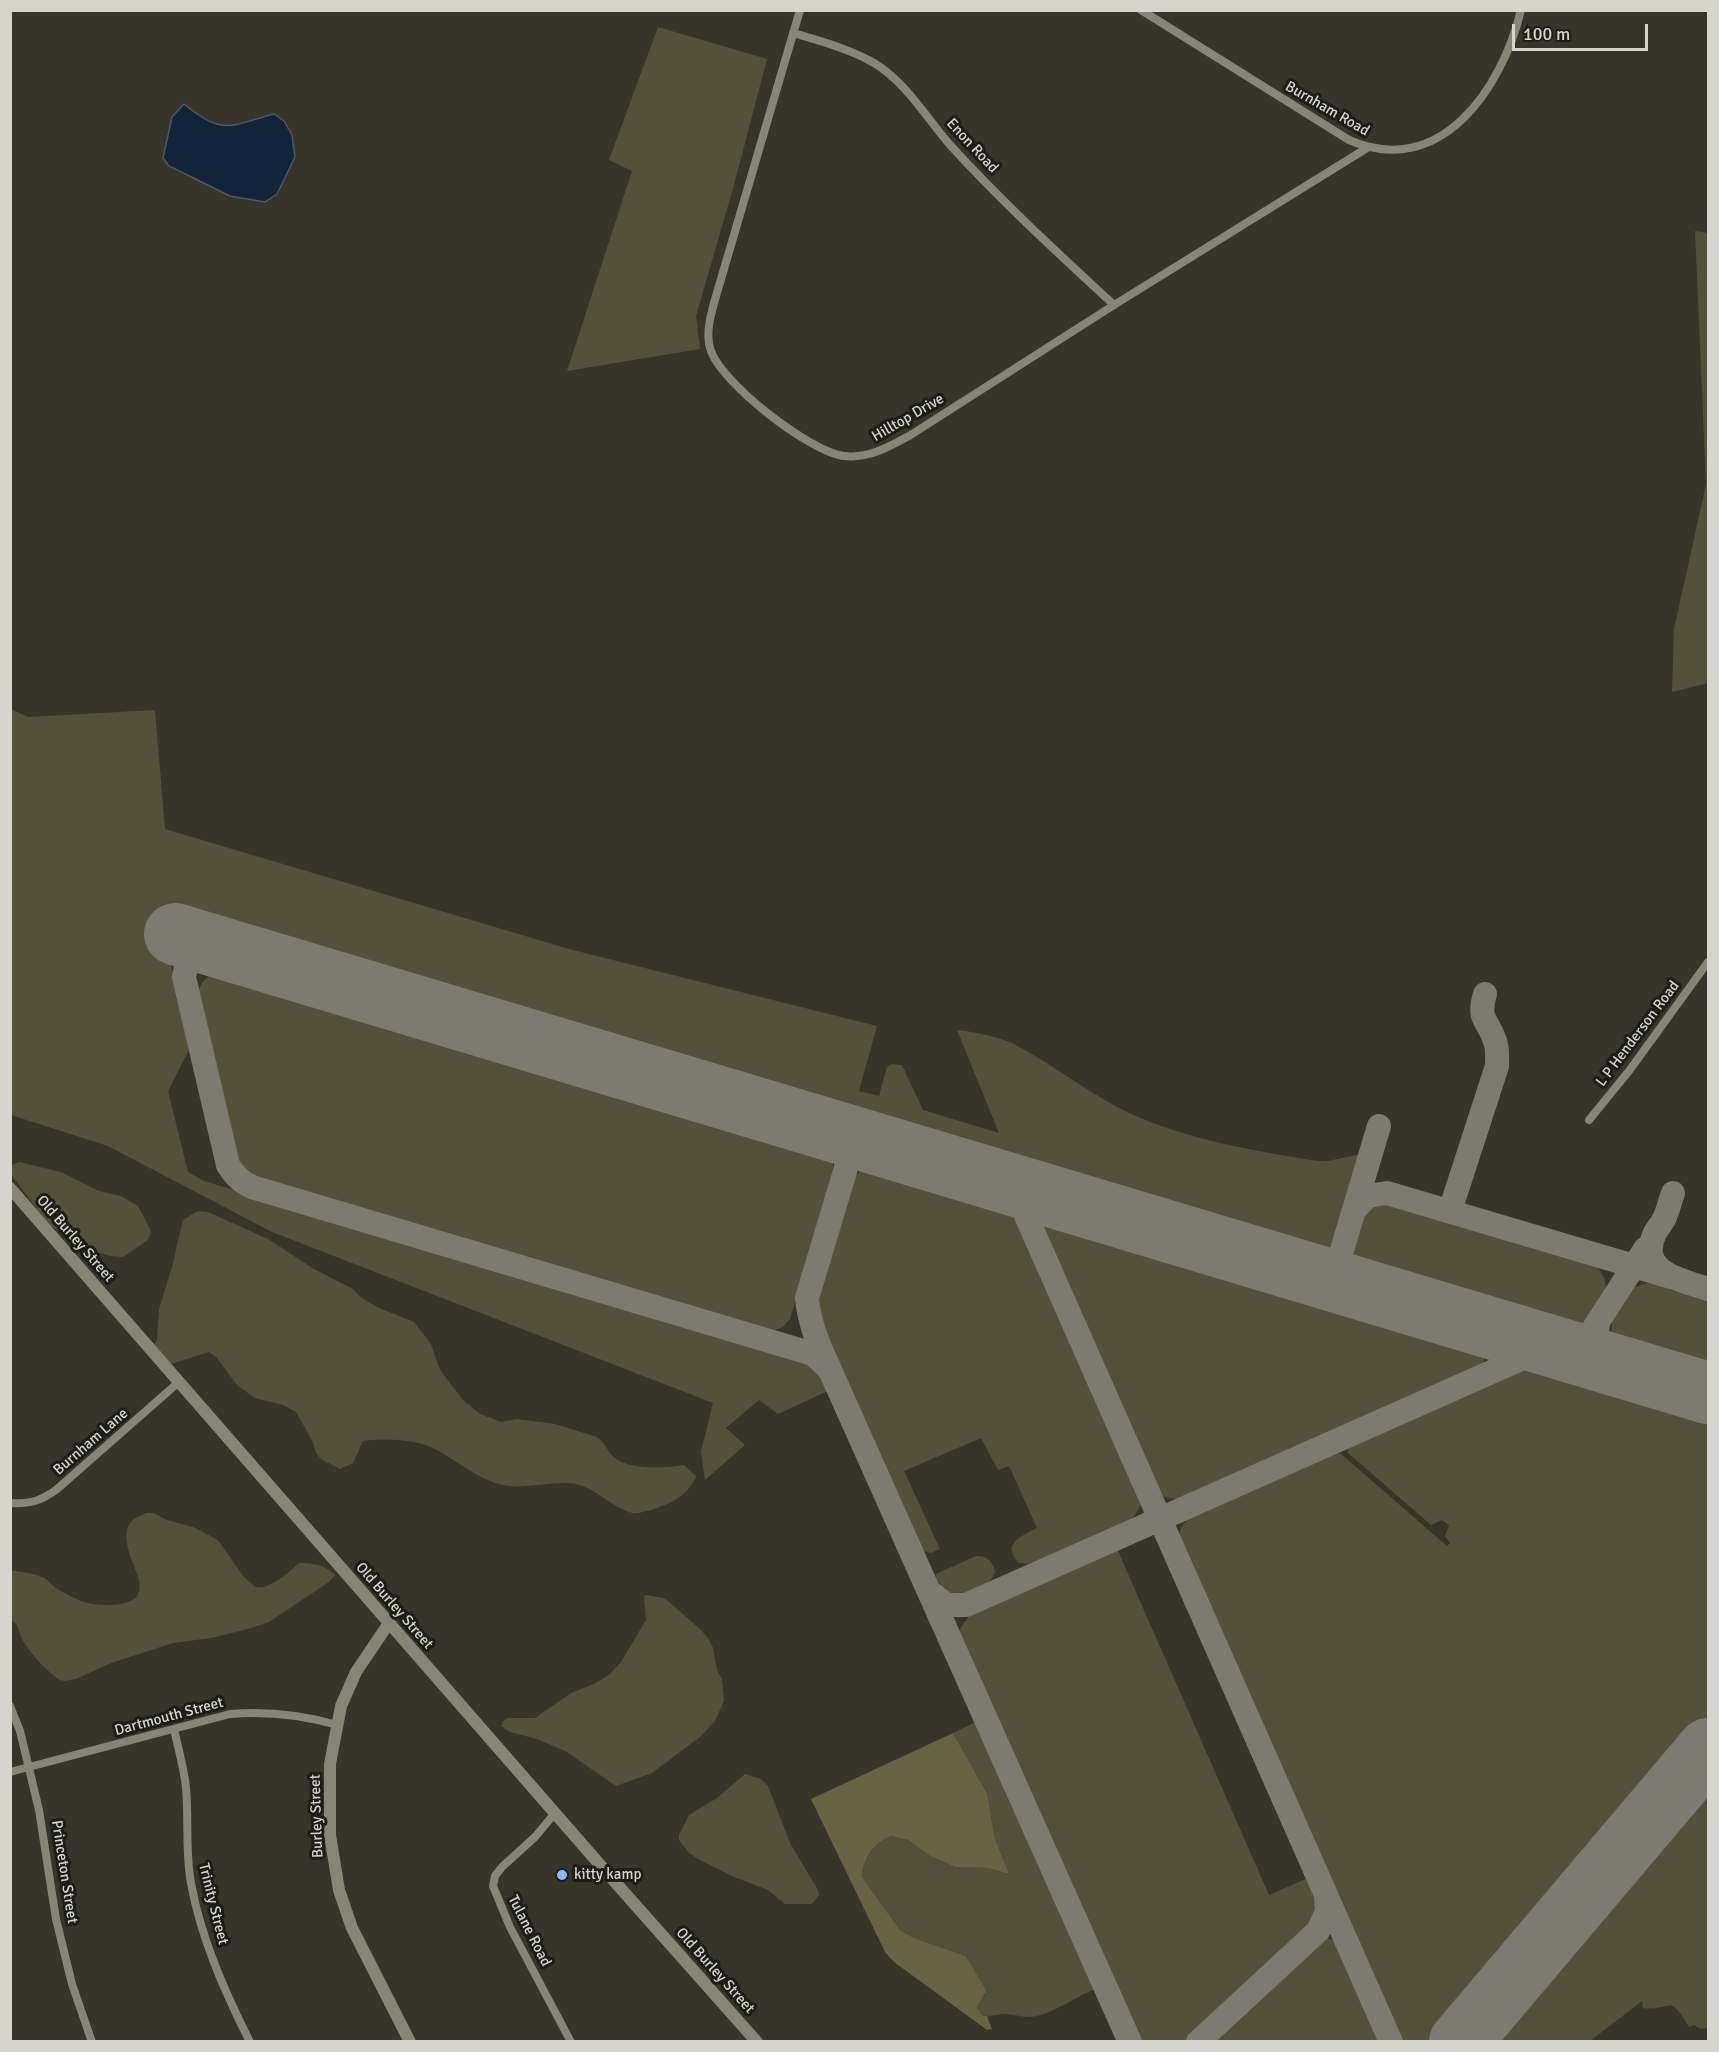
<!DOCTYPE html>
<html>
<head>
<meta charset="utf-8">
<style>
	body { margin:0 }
	#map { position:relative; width:1719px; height:2052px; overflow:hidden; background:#373529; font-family:Signika,sans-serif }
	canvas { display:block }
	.frame { position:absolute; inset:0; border:12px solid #d6d5cd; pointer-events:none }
	.scale { position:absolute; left:1512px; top:24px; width:136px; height:27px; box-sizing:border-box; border:3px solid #d6d5cd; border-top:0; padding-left:8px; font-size:18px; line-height:21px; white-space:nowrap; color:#d6d5cd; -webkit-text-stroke:4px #1d1d17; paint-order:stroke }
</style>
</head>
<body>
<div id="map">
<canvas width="1719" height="2052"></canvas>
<div class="frame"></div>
<div class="scale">100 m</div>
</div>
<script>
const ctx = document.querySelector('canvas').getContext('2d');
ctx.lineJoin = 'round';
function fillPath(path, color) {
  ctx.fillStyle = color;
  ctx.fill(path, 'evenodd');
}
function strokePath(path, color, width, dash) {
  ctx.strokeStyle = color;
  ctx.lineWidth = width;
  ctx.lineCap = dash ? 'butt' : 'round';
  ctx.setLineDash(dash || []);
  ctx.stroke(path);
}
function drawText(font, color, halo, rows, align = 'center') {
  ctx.font = font + ' Signika,sans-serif';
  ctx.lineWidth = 6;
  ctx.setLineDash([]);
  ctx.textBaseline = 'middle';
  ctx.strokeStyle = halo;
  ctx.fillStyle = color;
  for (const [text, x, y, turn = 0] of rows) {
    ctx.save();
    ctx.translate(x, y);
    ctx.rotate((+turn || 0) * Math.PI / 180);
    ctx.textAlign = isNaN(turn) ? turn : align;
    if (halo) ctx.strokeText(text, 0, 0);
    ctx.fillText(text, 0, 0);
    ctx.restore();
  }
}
fillPath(new Path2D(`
	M658 27 767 59 734 185 696 316 700 349 567 371 632 171 609 160Z
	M1695 231 1708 233V683L1672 692 1674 629 1706 484Z
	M11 709 28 717 155 710 165 829 569 949 877 1026 859 1091 879 1096 887 1067 891 1064 902 1065 923 1110 999 1133 957 1030C976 1032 994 1036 1012 1043 1057 1066 1096 1100 1143 1119 1199 1142 1258 1151 1317 1161H1328L1361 1154C1356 1170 1343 1236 1333 1245 1327 1251 1318 1253 1311 1252L179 915 169 956 191 1046 168 1091 188 1172 204 1181 811 1361 819 1370 830 1390 778 1414 759 1400 726 1428 745 1445 705 1480 701 1452 713 1403 272 1232 108 1146 11 1115Z
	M222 971 825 1150 833 1164V1176L790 1319 783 1327 770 1332 248 1176 238 1165 197 996C200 982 209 972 222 971Z
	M19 1162 61 1172 99 1191 121 1196 138 1206 151 1231 148 1240 123 1257 111 1256 85 1249 48 1224 11 1174 10 1166Z
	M874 1165 1005 1204 1013 1210 1140 1496V1506L1132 1520 1035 1564 1019 1563C1000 1544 1022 1536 1037 1528L1009 1466 998 1470 981 1438 904 1471 940 1549 931 1553 921 1550 826 1335 819 1315 820 1289 854 1178 863 1168Z
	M1384 1203H1392L1595 1263C1598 1269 1603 1274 1605 1280 1610 1299 1590 1331 1569 1330L1366 1269 1359 1264 1351 1252C1357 1229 1358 1210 1384 1203Z
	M198 1211 208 1212 268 1239 314 1269 353 1289 360 1297 379 1308 414 1322 431 1344 438 1365 443 1374 463 1400 480 1414 501 1422 517 1419 555 1424 597 1437C605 1442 608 1453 616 1459 633 1470 665 1468 684 1465L696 1476C688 1496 670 1504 651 1510 645 1511 638 1514 633 1513 612 1508 596 1488 576 1484 552 1480 527 1490 503 1485 477 1479 458 1461 435 1449 416 1439 385 1438 363 1441L353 1463 340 1469 321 1459 316 1453 313 1442 296 1412 283 1405 255 1398 238 1386 216 1357 209 1352 174 1363 165 1364 152 1350 157 1339 159 1309 172 1267 183 1220Z
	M1051 1219 1480 1347 1485 1354 1484 1362 1479 1367 1181 1499C1169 1500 1159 1496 1152 1486L1041 1234 1039 1228 1041 1223Z
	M1657 1282 1708 1297V1371L1625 1346C1600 1332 1613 1300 1634 1288 1641 1284 1650 1283 1657 1282Z
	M1535 1366 1549 1367 1708 1415V1716L1434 2040 1401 2041 1394 2031 1180 1547C1176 1533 1182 1522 1194 1515L1337 1453 1341 1454 1447 1546 1450 1543 1445 1536 1449 1525 1442 1520 1431 1525 1348 1453V1448Z
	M147 1513H153L167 1520 193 1527 218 1540 243 1576 255 1587C270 1590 288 1573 299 1563 313 1563 326 1565 335 1575L329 1582 269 1622 248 1629 211 1638 173 1643 111 1663 76 1679 65 1681 60 1680C47 1672 34 1657 25 1644 19 1636 20 1624 11 1620V1570C21 1572 33 1573 42 1577 48 1579 51 1585 56 1588 74 1599 86 1605 107 1605 178 1604 108 1550 131 1522 135 1517 142 1515 147 1513Z
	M1114 1551H1118L1269 1895 1310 1877C1318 1896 1325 1905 1314 1925L1188 2041H1138L959 1635 961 1627 970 1615Z
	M976 1556C986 1555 994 1562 995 1572 987 1593 946 1608 935 1581L936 1574Z
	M647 1595 663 1598 668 1601 701 1630 708 1638 713 1648 717 1670 722 1679 724 1701 715 1721 700 1737 652 1773 616 1786 567 1752 537 1739 510 1732 501 1726 503 1721 507 1718H535L571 1693 596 1683 610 1674 621 1662 646 1620 644 1596Z
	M976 1722 1096 1989C1077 1995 1050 2017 1028 2017 1021 2017 1013 2014 1005 2014 994 2014 983 2021 977 2008L986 1993 985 1988 966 1956 914 1938 900 1930 862 1877C863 1858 874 1842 892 1836L908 1840 930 1856 955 1867 987 1868 1008 1874 995 1839 987 1793 953 1733Z
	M745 1774 761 1779 768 1786 790 1843 818 1890 819 1895 812 1904H785L768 1890 732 1876 698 1859 689 1853 679 1840V1835L689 1815 717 1798Z
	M1708 1782V2028L1701 2029 1694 2025 1689 2027C1668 1991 1672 2012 1643 2008L1642 2001 1590 2041H1489Z
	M1327 1938 1336 1941 1381 2041H1210L1319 1942Z`), '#53513c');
fillPath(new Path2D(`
	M953 1733 987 1793 995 1839 1009 1874 987 1868 955 1867 930 1856 908 1840 892 1836C874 1842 863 1858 862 1877L900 1930 914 1938 966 1956 985 1988 986 1992 977 2008 982 2015 987 2016 992 2029 987 2030 894 1962 885 1952 811 1799Z`), '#676343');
const water = new Path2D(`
	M184 104C223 136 229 126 274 114L284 121 292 135 295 157 277 194 265 202 230 196 169 166 163 158 172 117Z`);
fillPath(water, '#13233a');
strokePath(water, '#4e5866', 1.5);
strokePath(new Path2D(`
	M212 946 188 957 184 977 228 1165C235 1176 240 1181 252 1187L813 1354 830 1370 1130 2042
	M1012 1184 1391 2042
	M1673 1193C1670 1201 1668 1211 1664 1219 1661 1225 1656 1230 1654 1235 1638 1273 1684 1281 1708 1289
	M1354 1210 1368 1196 1387 1193 1671 1277
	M1450 1211 1497 1066C1497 1057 1498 1049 1495 1041 1488 1019 1477 1021 1485 994
	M1339 1260 1340 1274 1350 1286
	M1316 1275 1332 1270 1339 1260 1379 1126
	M1599 1320C1594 1339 1598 1352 1614 1364
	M1495 1329C1509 1339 1516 1353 1502 1367
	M1557 1348 1579 1343 1590 1334 1645 1249
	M829 1367C818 1345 809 1323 807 1298L855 1138
	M931 1593 947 1605H966L1539 1351 1561 1349
	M1198 2042 1318 1931 1327 1912 1326 1896`), '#7d7b71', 24);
strokePath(new Path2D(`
	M175 934 1708 1393
	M1460 2042 1708 1749`), '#7d7b71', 62);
strokePath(new Path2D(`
	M800 10 714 303C710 318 706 333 710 348 719 382 810 452 844 456 868 459 889 447 909 436L1114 305 1367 148
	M1141 10 1349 140C1440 180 1502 89 1521 10
	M793 33C820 41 850 49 874 63 906 82 927 119 951 146 1002 202 1058 253 1114 305
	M1589 1120 1629 1071 1708 962
	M10 1503C31 1504 40 1501 56 1490L180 1381
	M10 1706 20 1731 39 1810 56 1919 72 1984 92 2042
	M174 1729C178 1748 184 1768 186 1788 189 1819 185 1852 191 1883 201 1939 225 1992 250 2042
	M10 1772 230 1714C267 1711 302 1715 337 1725
	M555 1813 535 1837 502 1867 495 1876 493 1886 510 1927 571 2042`), '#868576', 8);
strokePath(new Path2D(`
	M10 1188 615 1882 757 2042
	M389 1623 356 1672 341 1706 330 1764V1835L339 1890 352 1928 410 2042`), '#868576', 12);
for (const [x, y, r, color] of [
	[562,1875,6,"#8bbafc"]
]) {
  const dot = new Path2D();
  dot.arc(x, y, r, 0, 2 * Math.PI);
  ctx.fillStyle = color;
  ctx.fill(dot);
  strokePath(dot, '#1d1d17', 2);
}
drawText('15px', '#d6d5cd', '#1d1d17', [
	["Burnham Road",1327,109,30],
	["Enon Road",972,146,47],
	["Hilltop Drive",908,418,-30],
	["L P Henderson Road",1638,1034,-53],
	["Old Burley Street",75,1239,49],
	["Burnham Lane",91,1442,-41],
	["Old Burley Street",394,1606,49],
	["Dartmouth Street",169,1717,-15],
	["Burley Street",317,1816,-92],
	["Princeton Street",64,1872,81],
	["Trinity Street",213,1904,76],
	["Tulane Road",529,1931,63],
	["Old Burley Street",715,1971,48]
]);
drawText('15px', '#d6d5cd', '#1d1d17', [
	["kitty kamp",574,1875]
], 'left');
</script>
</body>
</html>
